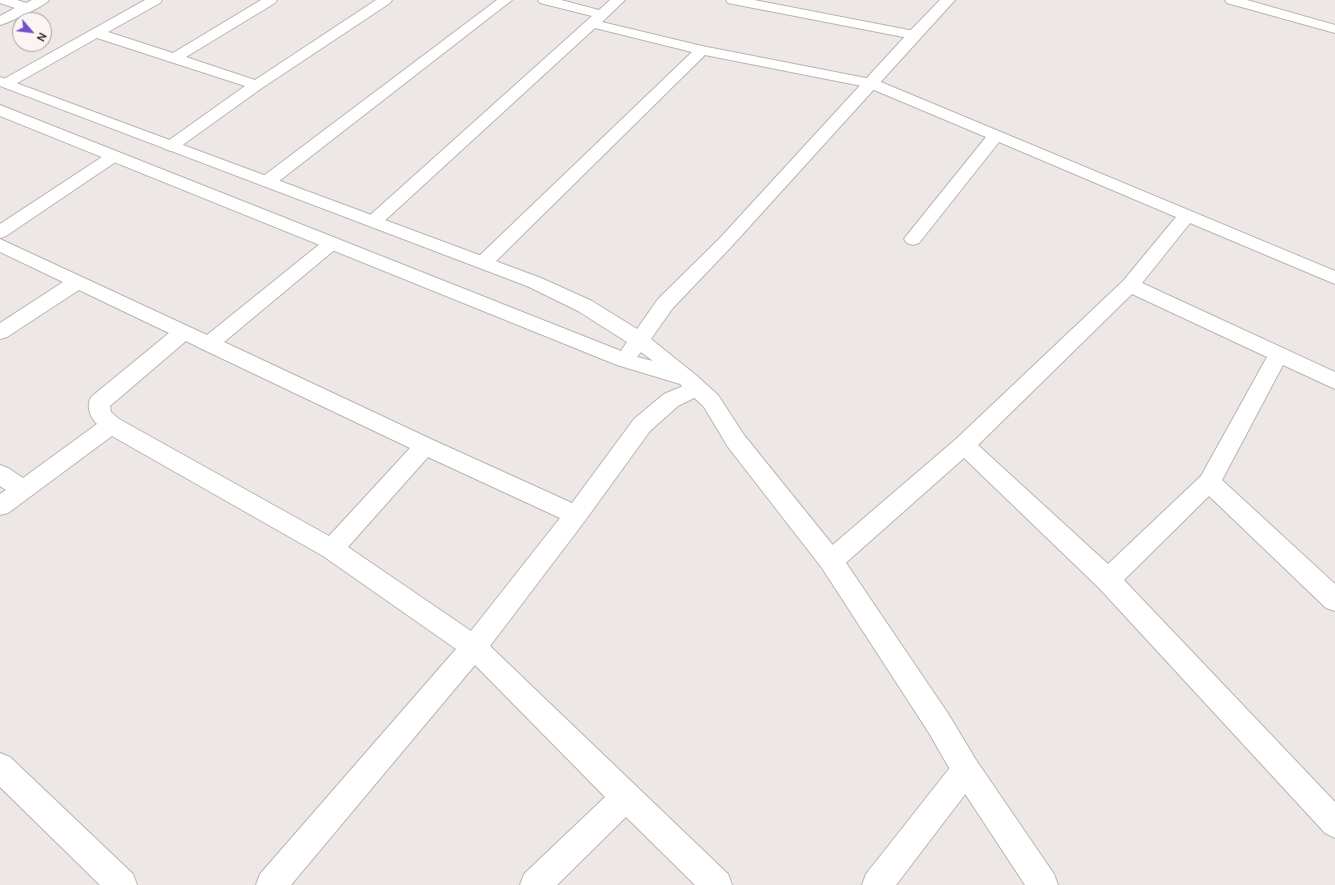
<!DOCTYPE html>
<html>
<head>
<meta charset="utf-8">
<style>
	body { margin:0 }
	#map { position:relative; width:1335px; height:885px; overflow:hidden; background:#ede7e5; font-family:Manrope,sans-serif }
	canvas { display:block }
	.north { position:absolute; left:12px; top:12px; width:40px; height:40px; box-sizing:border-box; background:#faf4f2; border:1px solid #a4a09e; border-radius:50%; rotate:118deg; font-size:11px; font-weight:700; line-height:16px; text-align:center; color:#232120 }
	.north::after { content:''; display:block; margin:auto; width:14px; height:18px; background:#7251ca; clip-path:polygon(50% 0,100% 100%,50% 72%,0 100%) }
</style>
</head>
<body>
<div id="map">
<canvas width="1335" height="885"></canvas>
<div class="north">N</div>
</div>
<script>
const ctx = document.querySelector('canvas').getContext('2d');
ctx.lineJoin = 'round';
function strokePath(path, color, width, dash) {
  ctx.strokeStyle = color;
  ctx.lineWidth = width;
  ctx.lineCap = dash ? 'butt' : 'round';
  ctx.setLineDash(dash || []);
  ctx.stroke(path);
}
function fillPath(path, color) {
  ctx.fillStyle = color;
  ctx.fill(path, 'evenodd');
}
const minor = new Path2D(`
	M0 0H17L26 3 32 0H49C45 6 8 23 0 25V16L15 8 0 3Z
	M145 0H162L160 3 108 32 173 53 261 0H277L275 3 186 57 255 80 376 0H392L390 3 262 88 177 149 171 151 165 149 163 146 165 143 245 86 97 38 12 86 7 87 2 86 0 84 2 80Z
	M497 0H512L274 185 268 186 262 185 260 181 262 177Z
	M538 0H561L599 10 610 0H625L602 22 702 46 876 80 1335 271V284L1190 223 1142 283 1335 372V389L1283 365 1222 480 1335 584V611L1326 608 1209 496 1124 580 1335 802V838L1325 833 1099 588 964 458 840 568 831 571 822 568 819 561 822 554 956 439 1123 281 1176 217 999 142 919 243 913 245 907 243 904 239 907 235 986 137 867 87 705 55 491 266 484 268 477 266 475 262 477 258 692 52 595 28 380 225 374 226 368 225 365 221 368 217 592 16 540 3ZM1132 294 1267 357 1201 476 1108 564 978 445Z
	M726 0H754L914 31 919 32 921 35 919 38 914 39 733 4 728 3Z
	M1225 0H1247L1335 25V33L1227 3Z
	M114 151 120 153 122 156 120 159 6 236 0 238V224L108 153Z
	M332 237 338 239 341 243 338 247 224 342 433 440 572 503 634 419 664 394 697 380 704 383 707 388 704 393 678 406 650 431 584 522 490 646 728 874 732 885H695L626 817 557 885H520L524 874 605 797 475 665 291 885H256L260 874 456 649 323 556 112 436 31 496 8 513 0 515V494L6 490 0 486V465L8 468 23 478 97 424C90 417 86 406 91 397L169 333 79 290 7 337 0 339V323L63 282 0 252V239L207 335 326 239ZM186 341 202 349 410 448 329 536 119 419 111 412 110 406ZM428 457 560 518 471 631 348 547Z
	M0 753 10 757 133 874 137 885H100L0 787Z
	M966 756 976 760 980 770 976 780 896 885H862L866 874 956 760Z`);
const tertiary = new Path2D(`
	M940 0H955L731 247 672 309 651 339 697 376 718 395 744 435 840 554 949 715 976 760 1054 874 1058 885H1025L956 780 929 733 822 568 728 447 704 407 680 384 617 365 0 116V105L5 107 621 351 627 342 578 311 527 286 0 86V77L541 278 592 301 637 329 658 299 719 239 909 32ZM641 352 653 361 637 357Z`);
strokePath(minor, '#bab4b3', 2);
strokePath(tertiary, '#bab4b3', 2);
fillPath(minor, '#fff');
fillPath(tertiary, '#fff');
</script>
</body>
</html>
